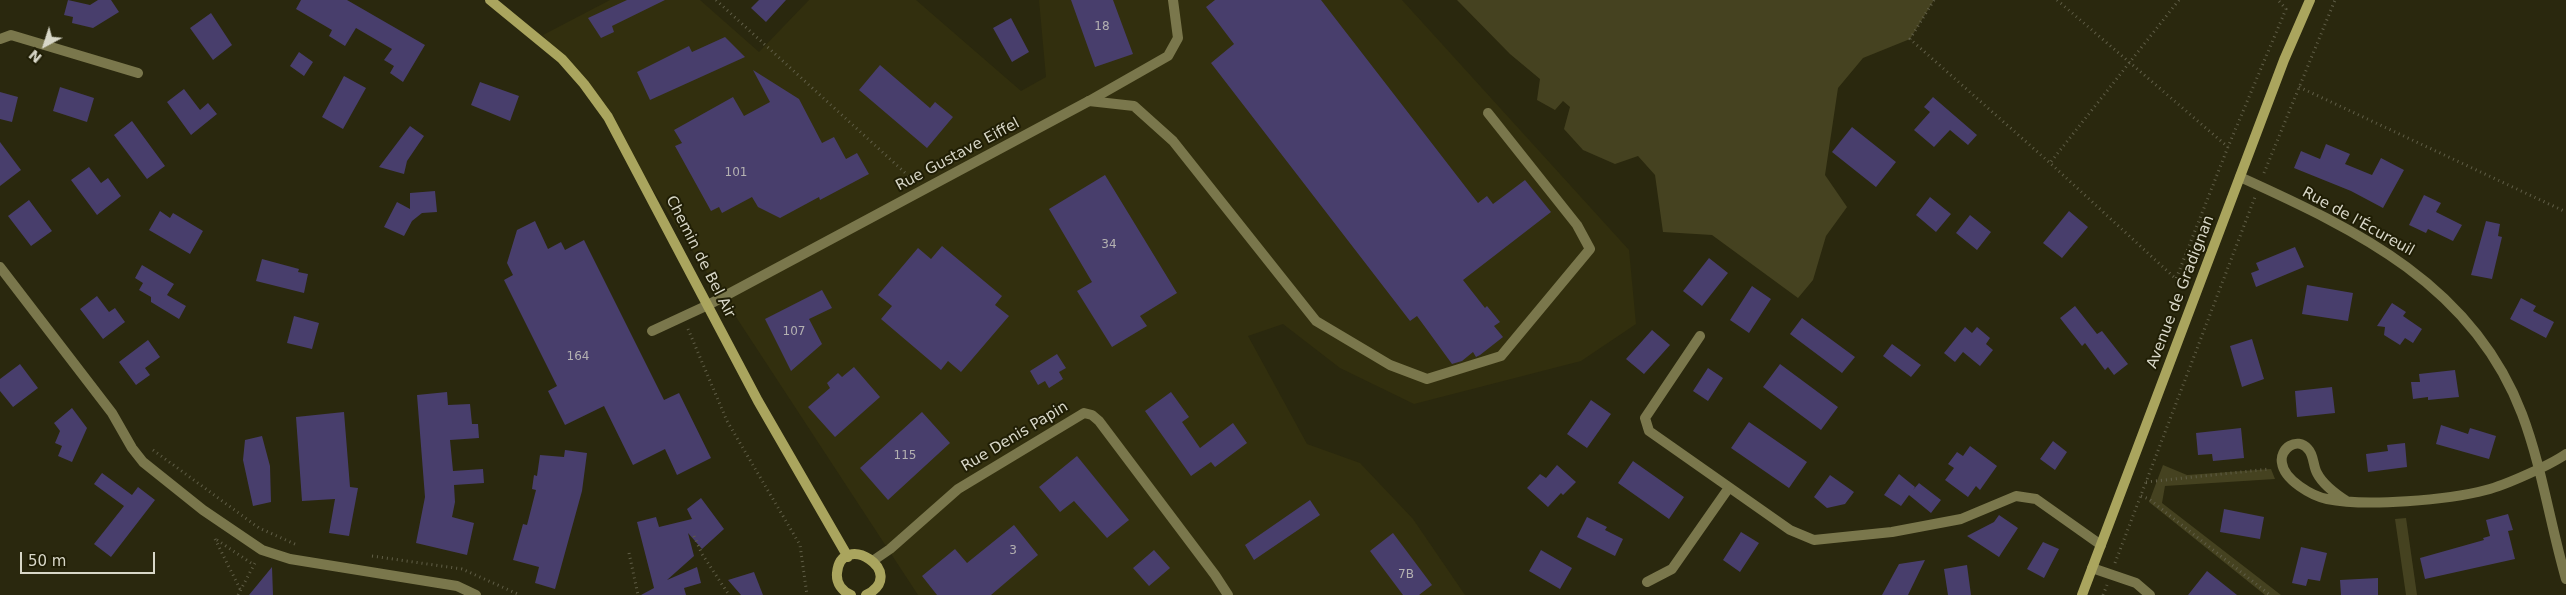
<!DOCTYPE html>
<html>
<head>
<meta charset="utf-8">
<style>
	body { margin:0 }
	#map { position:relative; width:2566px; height:595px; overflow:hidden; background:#2a280e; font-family:"DejaVu Sans",sans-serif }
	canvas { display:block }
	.north { position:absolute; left:20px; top:20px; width:50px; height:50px; -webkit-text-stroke:4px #201e05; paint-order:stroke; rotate:220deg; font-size:14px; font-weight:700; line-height:20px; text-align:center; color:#d8d7c8 }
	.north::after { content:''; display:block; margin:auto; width:18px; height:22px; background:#d8d7c8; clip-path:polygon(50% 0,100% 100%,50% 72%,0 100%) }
	.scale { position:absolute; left:20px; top:552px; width:135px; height:22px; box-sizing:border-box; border:2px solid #d8d7c8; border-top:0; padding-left:6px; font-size:15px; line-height:18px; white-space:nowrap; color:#d8d7c8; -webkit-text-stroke:4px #201e05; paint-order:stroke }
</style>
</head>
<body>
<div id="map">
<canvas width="2566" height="595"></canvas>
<div class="north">N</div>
<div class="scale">50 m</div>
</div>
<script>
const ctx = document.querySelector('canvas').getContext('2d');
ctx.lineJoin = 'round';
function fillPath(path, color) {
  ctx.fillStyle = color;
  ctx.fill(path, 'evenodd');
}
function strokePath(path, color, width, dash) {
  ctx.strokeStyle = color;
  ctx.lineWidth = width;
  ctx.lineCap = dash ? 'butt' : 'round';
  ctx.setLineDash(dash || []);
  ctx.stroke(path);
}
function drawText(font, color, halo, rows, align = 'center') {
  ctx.font = font + ' "DejaVu Sans",sans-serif';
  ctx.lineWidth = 4;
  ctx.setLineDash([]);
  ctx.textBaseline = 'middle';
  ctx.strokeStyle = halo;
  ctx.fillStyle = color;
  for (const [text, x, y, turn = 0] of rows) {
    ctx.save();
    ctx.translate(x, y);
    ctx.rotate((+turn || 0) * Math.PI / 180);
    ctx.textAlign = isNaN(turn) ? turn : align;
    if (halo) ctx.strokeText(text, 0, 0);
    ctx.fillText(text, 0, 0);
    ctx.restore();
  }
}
fillPath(new Path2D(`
	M610 0H700L759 52 809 0H916L1021 91 1046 77 1039 0H1402L1629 250 1636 324 1581 361 1414 404 1340 368 1283 324 1248 336 1307 444 1360 463 1413 519 1465 595H918L630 155 543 35Z`), '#322f0e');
fillPath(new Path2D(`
	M1457 0H1934L1910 39 1863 58 1838 88 1825 175 1847 207 1826 236 1813 280 1798 298 1712 235 1663 232 1655 175 1638 156 1615 164 1583 150 1564 129 1570 107 1563 101 1555 110 1537 100 1540 79 1510 54Z
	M2163 465 2187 475 2271 469 2275 479 2165 486 2162 503 2281 595H2265L2149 502Z
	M2406 518 2417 595H2406L2395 519Z`), '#454220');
fillPath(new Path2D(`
	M68 0 90 5 98 0H111L119 12 93 28 72 23 73 17 64 15Z
	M301 0H347L425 45 403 82 390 73 394 66 384 60 392 49 356 28 345 46 329 36 332 30 296 9Z
	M627 0H665L612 26 614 32 601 38 588 18Z
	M759 0H786L766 22 751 8Z
	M1071 0H1113L1133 54 1095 67Z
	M1215 0H1321L1478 203 1487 196 1493 204 1525 180 1551 212 1463 280 1485 308 1487 306 1500 322 1494 326 1503 337 1480 355 1476 357 1473 352 1462 361 1452 364 1417 316 1410 321 1211 63 1234 44 1206 7Z
	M211 13 232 45 213 60 190 28Z
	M1011 18 1029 52 1012 62 993 28Z
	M725 37 745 57 650 100 637 72 689 46 692 52Z
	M299 52 313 62 304 76 290 66Z
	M880 65 930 108 935 102 953 117 927 148 859 90Z
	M753 70 799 99 822 143 834 137 846 159 857 153 869 174 820 200 819 197 780 218 758 207 752 197 722 213 719 207 711 211 675 146 682 143 674 130 733 97 744 116 770 102Z
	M344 76 366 88 343 129 322 117Z
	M480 82 519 96 510 121 471 105Z
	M60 87 94 98 87 122 53 111Z
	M184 89 200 110 208 103 217 114 191 135 167 102Z
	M0 92 18 97 12 122 0 119Z
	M1933 97 1977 135 1968 145 1950 130 1934 147 1914 130 1930 112 1924 107Z
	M132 121 165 166 147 179 114 135Z
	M410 126 424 136 407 161 404 174 379 167Z
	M1852 127 1896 162 1876 187 1832 152Z
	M0 142 21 170 0 186Z
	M2326 144 2350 154 2345 164 2372 175 2381 158 2404 170 2383 208 2351 191 2294 168 2301 151 2320 159Z
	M89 167 101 183 108 178 121 196 97 215 71 180Z
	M1105 175 1177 293 1140 316 1147 326 1112 347 1077 291 1092 282 1049 209Z
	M435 191 437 212 422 213 412 221 404 236 384 227 397 202 410 209V193Z
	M2424 195 2441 203 2436 212 2462 225 2453 241 2428 229 2426 233 2409 225Z
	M1930 197 1951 214 1936 232 1916 215Z
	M29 200 52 231 31 246 8 216Z
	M160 211 170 218 173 213 203 231 190 254 149 230Z
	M2069 211 2088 227 2062 258 2043 243Z
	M1970 215 1991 232 1977 250 1956 233Z
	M535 221 548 249 561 242 565 250 584 240 664 400 679 393 711 458 677 475 665 449 633 465 604 406 565 425 548 391 557 386 504 280 513 275 507 263 517 230Z
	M2486 221 2500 224 2498 236 2502 237 2492 279 2471 275Z
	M942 246 1002 296 995 305 1009 316 961 372 948 361 941 370 881 319 892 306 878 295 918 248 931 259Z
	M2295 247 2304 267 2256 287 2251 273 2259 270 2256 263Z
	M1709 258 1728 273 1702 306 1683 291Z
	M262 259 299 269 298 272 308 274 304 293 256 281Z
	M142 265 174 284 167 295 186 306 179 319 151 302V297L139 290 143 283 135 278Z
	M2307 285 2353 293 2348 321 2302 314Z
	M1752 286 1771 299 1749 333 1730 320Z
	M822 290 832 308 809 319 822 344 791 371 765 319Z
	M97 296 109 312 115 308 125 322 103 339 80 309Z
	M2521 298 2536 306 2533 311 2554 322 2546 338 2510 319Z
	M2392 303 2406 312 2403 316 2422 329 2413 343 2405 338 2400 345 2384 335 2385 327 2377 326Z
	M2075 306 2097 334 2102 331 2128 364 2114 375 2108 367 2105 370 2085 343 2082 346 2060 318Z
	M294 316 319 323 312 349 287 343Z
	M1802 318 1855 357 1842 373 1790 334Z
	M1965 327 1972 333 1977 327 1990 338 1986 344 1993 350 1980 366 1963 352 1955 362 1944 353Z
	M1652 330 1670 345 1644 374 1626 359Z
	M2252 339 2264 379 2242 387 2230 346Z
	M148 340 160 357 145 368 150 375 136 385 119 362Z
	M1892 344 1921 365 1911 377 1883 356Z
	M1057 354 1066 368 1059 372 1063 379 1049 388 1045 381 1038 385 1030 371Z
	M20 364 38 388 13 407 0 391V379Z
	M1780 364 1838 407 1821 430 1763 387Z
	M854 367 880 397 835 437 808 407 830 388 827 383 838 373 842 377Z
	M1708 368 1723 378 1708 401 1693 391Z
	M2455 370 2459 397 2428 400V397L2413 399 2411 382H2420L2419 374Z
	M2332 387 2335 413 2297 417 2295 391Z
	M447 392 448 405 470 404 472 424H478L479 438 450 440 453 471 483 469 484 483 454 485 455 502 452 517 474 523 467 555 416 543 425 497 417 395Z
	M1171 392 1189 417 1182 422 1200 448 1233 423 1247 443 1215 467 1211 462 1191 476 1145 411Z
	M1591 400 1611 414 1587 448 1567 434Z
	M72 408 87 428 72 462 58 456 62 446 55 443 60 431 54 423Z
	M344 412 350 487 358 488 349 536 329 533 335 499 302 501 296 417Z
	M922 412 950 443 888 500 860 468Z
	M1749 422 1807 462 1789 488 1731 448Z
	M2441 425 2468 434 2470 428 2496 436 2489 459 2436 444Z
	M2241 428 2244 458 2213 461 2212 454 2198 455 2196 433Z
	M262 436 270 466 271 502 253 506 243 460 245 440Z
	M2053 441 2067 452 2055 470 2040 459Z
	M2405 443 2407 467 2368 472 2366 454 2388 451 2387 445Z
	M1970 446 1997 466 1980 490 1976 486 1968 497 1945 480 1954 468 1948 464 1957 452 1963 456Z
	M565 450 587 453 582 491 555 589 535 583 539 567 513 560 523 524 527 525 536 490 532 489 534 475 537 476 540 455 564 457Z
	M1077 456 1129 520 1107 538 1074 501 1060 512 1039 487Z
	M1633 461 1684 497 1669 519 1618 483Z
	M1557 465 1576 482 1563 495 1561 493 1548 507 1527 488 1540 474 1546 478Z
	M102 473 132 495 138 487 155 500 111 557 94 544 124 506 94 484Z
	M1899 474 1915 487 1913 490 1919 483 1941 500 1931 513 1909 495 1901 506 1884 495Z
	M1830 475 1854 492 1845 504 1827 508 1814 497Z
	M701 498 724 529 702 549 688 533 694 556 667 580 697 567 701 583 684 588 686 595H641L654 588 637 522 656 517 659 527 692 519 687 509Z
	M1310 500 1320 515 1254 560 1245 545Z
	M2224 509 2264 517 2260 539 2220 532Z
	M2508 514 2513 530 2508 531 2515 559 2425 579 2420 558 2484 540 2483 538 2490 536 2486 520Z
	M1999 515 2018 528 1999 557 1967 536 1994 522Z
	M1587 517 1607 527 1605 530 1623 539 1615 556 1577 537Z
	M1014 525 1038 555 991 595H937L922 576 955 549 967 563Z
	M1741 532 1759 543 1740 572 1723 560Z
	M1393 533 1432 585 1419 595H1403L1370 551Z
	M2043 542 2059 549 2044 578 2027 569Z
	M2301 547 2327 553 2320 581 2308 579 2306 586 2292 583Z
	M1154 550 1170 568 1149 586 1133 568Z
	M1541 550 1572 568 1560 589 1529 571Z
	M1925 560 1908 595H1882L1899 564Z
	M1967 565 1971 595H1948L1944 569Z
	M272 567 273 595H249Z
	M2207 571 2237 595H2188Z
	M754 572 763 595H741L728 580Z
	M2378 578V595H2341L2340 580Z`), '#483e6c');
strokePath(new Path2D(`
	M716 0 913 180
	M1934 0 1910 39 2050 163
	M2057 0 2228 147
	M2179 0 2050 163 2176 279 2228 147 2286 9 2278 0
	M2299 87 2566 212
	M2264 173 2335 0
	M688 329 727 421 800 545 807 595
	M153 450 259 528 297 545
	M2146 482 2269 469
	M2141 496 2149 499 2270 595
	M694 536 702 554 729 595
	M215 539 240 589
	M217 540 254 565
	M629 553 638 595
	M372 556 462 569 520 595
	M2115 563 2255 197
	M238 595 256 561
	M2103 595 2107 585`), '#605e47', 3, [1, 4]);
strokePath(new Path2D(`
	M1089 101 1134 106 1173 141 1316 321 1390 365 1427 379 1501 356 1590 249 1577 225 1488 113
	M652 331 708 305`), '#7a774c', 10);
strokePath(new Path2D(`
	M0 39 11 35 138 73
	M2240 177C2357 230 2473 285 2522 414 2542 467 2550 524 2566 579
	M0 267 112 413 132 448 143 462 203 510 262 550 290 559 457 586 476 595
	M708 305 1089 101 1168 56 1178 38 1173 0
	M1700 336 1645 418 1649 431 1790 530 1814 540 1892 532 1961 519 2016 496 2036 499 2101 545
	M2348 502C2337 495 2323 485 2317 473 2313 466 2314 455 2308 449 2297 436 2279 449 2282 463 2284 480 2312 496 2327 499 2366 507 2448 500 2486 490 2506 485 2550 465 2566 454
	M874 560 890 549 958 489 1084 413 1092 415 1099 421 1215 575 1228 595
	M2092 568 2136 583 2150 595
	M1647 582 1672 569 1728 489`), '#7a774c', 10);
strokePath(new Path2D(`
	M490 0 562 59 584 84 608 117 758 401 848 557
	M851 595C842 591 836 583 837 573 841 529 910 573 866 595
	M2082 595 2284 60 2310 0`), '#aaa55e', 10);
drawText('12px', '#b4b1b1', null, [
	["18",1102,27],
	["101",736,173],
	["34",1109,245],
	["107",794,332],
	["164",578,357],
	["115",905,456],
	["3",1013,551],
	["7B",1406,575]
]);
drawText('15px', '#d8d7c8', '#201e05', [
	["Rue Gustave Eiffel",958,155,-28],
	["Rue de l'Écureuil",2358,222,29],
	["Chemin de Bel Air",700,257,63],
	["Avenue de Gradignan",2181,292,-69],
	["Rue Denis Papin",1015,437,-31]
]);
</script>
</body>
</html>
